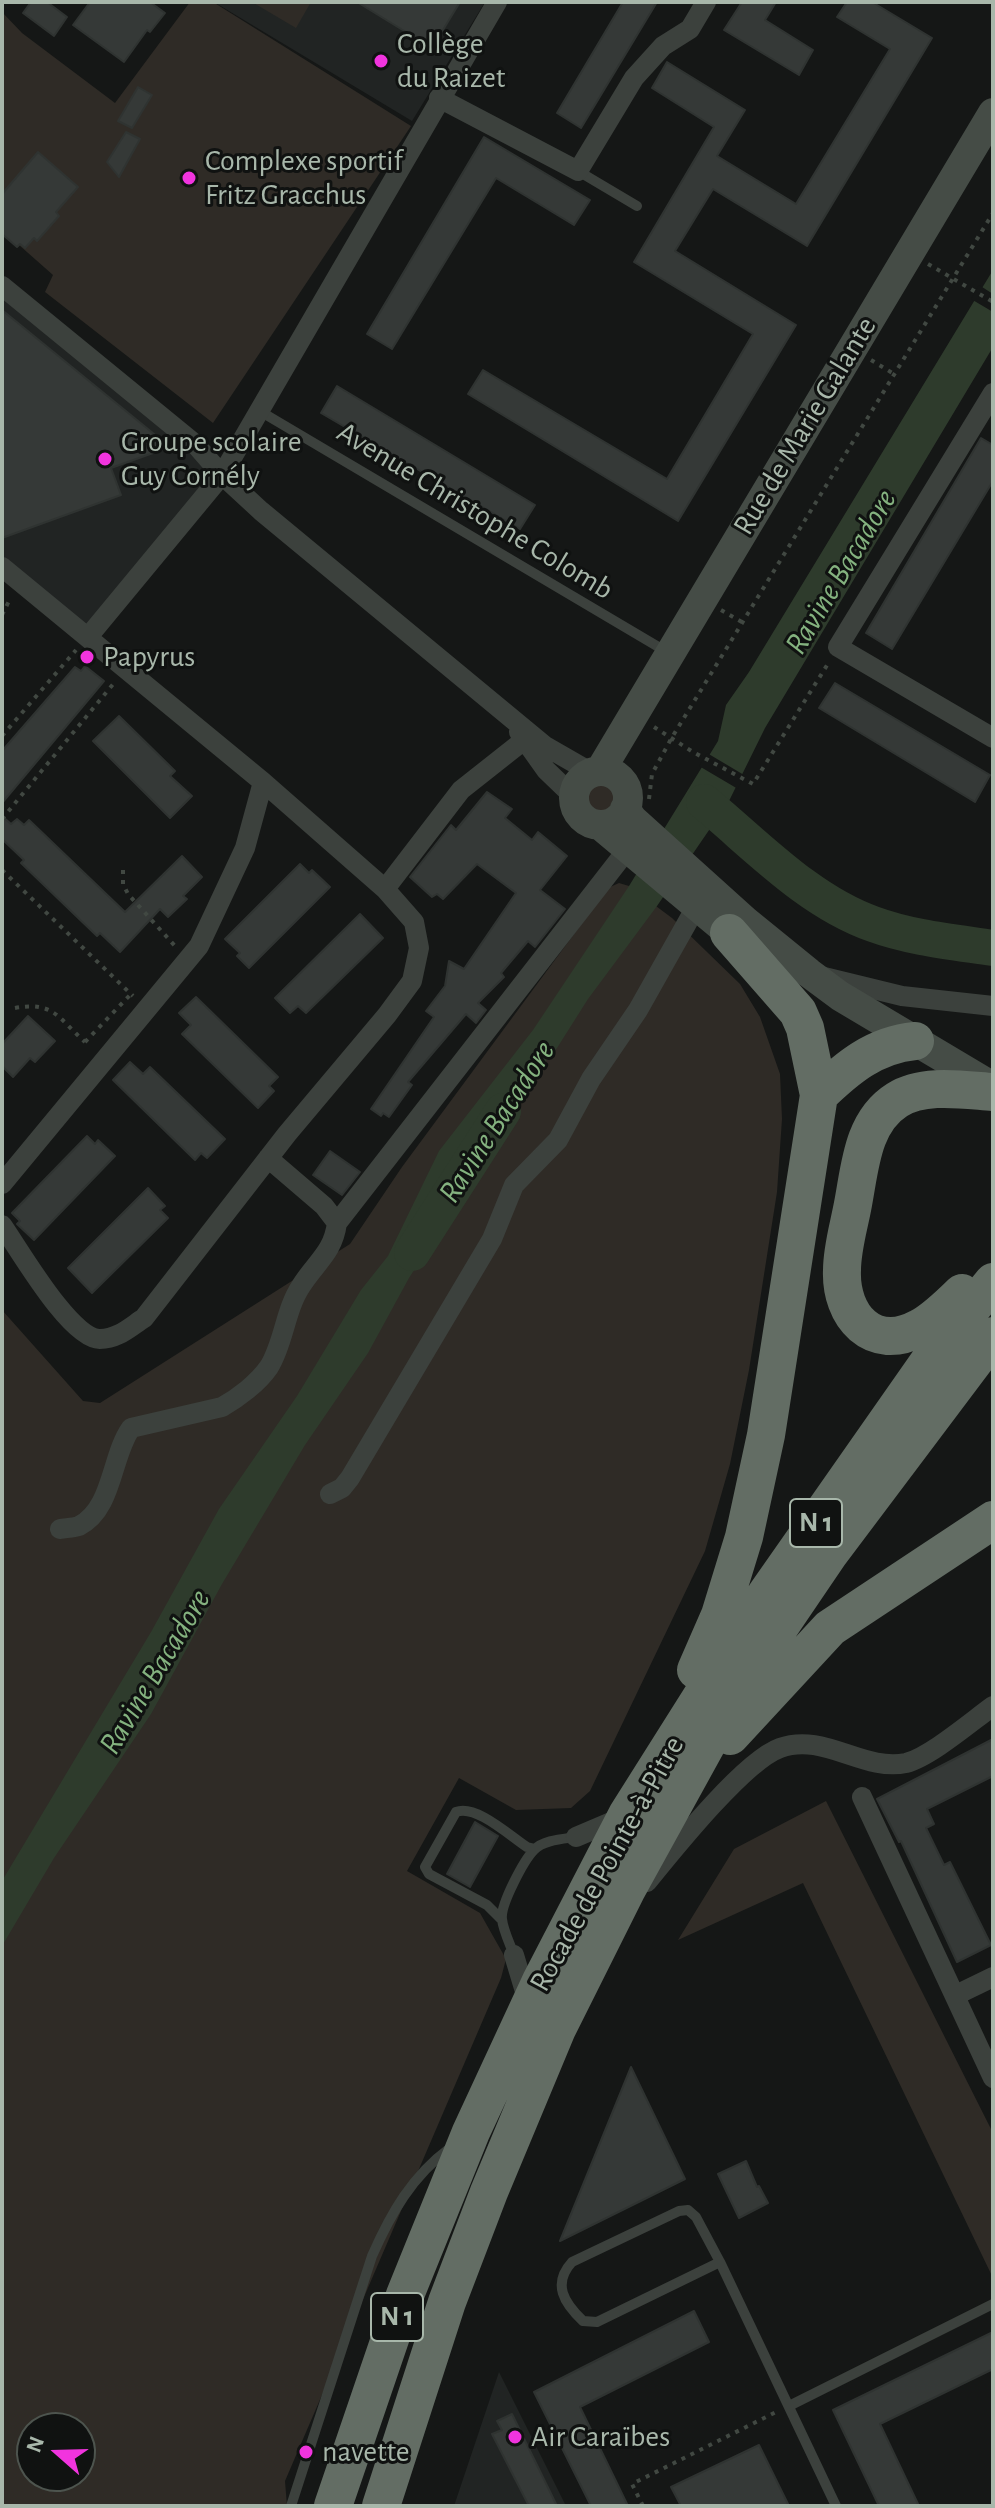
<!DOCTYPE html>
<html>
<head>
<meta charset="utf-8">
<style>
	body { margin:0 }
	#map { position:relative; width:995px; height:2508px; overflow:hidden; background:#151716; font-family:"Alegreya Sans",sans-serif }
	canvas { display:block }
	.frame { position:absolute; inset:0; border:4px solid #a8b7aa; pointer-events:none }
	.north { position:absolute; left:16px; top:2412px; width:80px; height:80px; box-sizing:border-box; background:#101211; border:2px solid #4d544e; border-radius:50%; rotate:290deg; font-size:22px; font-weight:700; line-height:32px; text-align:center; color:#a8b7aa }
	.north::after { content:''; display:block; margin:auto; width:28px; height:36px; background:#f134de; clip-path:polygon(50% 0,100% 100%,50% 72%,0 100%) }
</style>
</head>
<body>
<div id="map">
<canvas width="995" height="2508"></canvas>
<div class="frame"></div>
<div class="north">N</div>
</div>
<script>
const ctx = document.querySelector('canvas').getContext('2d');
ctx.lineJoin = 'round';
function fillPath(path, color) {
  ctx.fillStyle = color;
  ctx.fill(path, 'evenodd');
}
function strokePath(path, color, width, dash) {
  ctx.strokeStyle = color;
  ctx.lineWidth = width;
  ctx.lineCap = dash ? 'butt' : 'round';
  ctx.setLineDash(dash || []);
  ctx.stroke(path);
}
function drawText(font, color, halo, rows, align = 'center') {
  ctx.font = font + ' "Alegreya Sans",sans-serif';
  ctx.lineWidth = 6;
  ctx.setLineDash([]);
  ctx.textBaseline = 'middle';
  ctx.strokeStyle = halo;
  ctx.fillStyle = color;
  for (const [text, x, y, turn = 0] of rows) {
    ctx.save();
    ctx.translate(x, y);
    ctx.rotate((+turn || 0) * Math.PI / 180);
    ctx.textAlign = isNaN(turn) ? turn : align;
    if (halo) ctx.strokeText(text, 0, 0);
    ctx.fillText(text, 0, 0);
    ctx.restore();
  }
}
fillPath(new Path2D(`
	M214 2H485L412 121Z
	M2 286 222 475 88 637 2 567Z
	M499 2372 566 2506H454Z`), '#212423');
fillPath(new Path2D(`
	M190 2H213L411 126 213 423 45 292 53 275 2 230V12L22 33 115 103Z
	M252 2H311L296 28Z
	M586 800a15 15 0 1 1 30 0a15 15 0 1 1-30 0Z
	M619 883 629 886 672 918 740 984 760 1017 780 1074 782 1119 777 1192 749 1370 730 1464 705 1551 590 1791 571 1808 516 1810 459 1778 407 1871 480 1913 506 1959 501 1978 285 2481 287 2506H2V1310L83 1401 100 1403 350 1244 402 1167 608 888ZM32 2428H80V2476H32Z
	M826 1801 993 2133V2278L803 1883 678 1940 734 1849Z`), '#2f2b26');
fillPath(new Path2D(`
	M993 270V347L765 728 729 801 657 906 588 999 557 1048 520 1092 476 1152 438 1212 442 1227 409 1278 368 1353 305 1445 222 1584 151 1714 54 1858 2 1946V1881L151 1632 219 1509 297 1396 361 1290 388 1256 439 1151 533 1030 629 886 718 741 726 705 749 672Z`), '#2e3b2c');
fillPath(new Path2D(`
	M979 285 993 294V312L971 299Z
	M707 753 744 775 738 789 699 766Z`), '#151716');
strokePath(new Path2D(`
	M704 802C756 845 808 901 873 924 911 938 953 942 993 948
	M412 1253 503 1111`), '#2e3b2c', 36);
const building = new Path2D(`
	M31 2H47L67 17 54 36 23 13Z
	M90 2H150L165 13 150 32 147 30 124 62 73 25Z
	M357 2H460L432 48Z
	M623 2H657L581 128 557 113Z
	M742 2H776L765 20 813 50 799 75 724 30Z
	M847 2H872L932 38 807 246 713 189 675 251 796 325 678 521 468 394 483 370 667 479 753 334 634 262 714 127 652 88 667 62 745 110 717 156 796 204 890 49 837 17Z
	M138 87 152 95 132 128 118 121Z
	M126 132 140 139 119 177 107 162Z
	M484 137 590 200 574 225 496 178 392 349 367 334Z
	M38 152 78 187 56 212 59 216 37 241 34 238 25 248 20 244 17 247 2 234V194Z
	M2 310 170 447 111 468 121 495 2 538Z
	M337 386 535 505 520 529 321 413Z
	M981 438 993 445V481L892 649 866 633Z
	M85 666 104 681 2 803V751L75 667 81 671Z
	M835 683 990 775 975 802 819 708Z
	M119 716 175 771 170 776 192 796 170 818 93 741Z
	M487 792 512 809 505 818 532 840 538 832 567 856 540 890 565 909 535 947 528 941 501 973 504 977 478 1003 486 1010 476 1023 466 1014 408 1082 412 1085 389 1117 383 1113 381 1116 371 1109 434 1017 426 1011 445 986 449 961 464 969 516 893 477 864 443 899 437 894 432 897 410 877 451 825 456 830Z
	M2 816 11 824 17 819 24 825 29 820 125 912 182 856 202 877 183 896 187 899 168 917 160 909 120 952 100 933 97 936 21 863 24 860 2 839Z
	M300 864 309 873 312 870 330 887 249 968 237 956 240 953 225 939Z
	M360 914 383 938 306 1013 298 1006 290 1013 275 998Z
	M196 997 278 1077 269 1086 274 1091 258 1108 182 1034 191 1025 179 1013Z
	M28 1016 55 1041 35 1062 30 1058 13 1077 2 1066V1044Z
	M130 1062 143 1074 150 1067 225 1139 207 1158 201 1153 195 1160 113 1080Z
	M87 1136 95 1144 98 1140 115 1156 34 1240 17 1224 20 1221 12 1213Z
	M330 1151 360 1172 342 1195 313 1175Z
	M148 1188 165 1206 160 1210 168 1218 92 1293 68 1268Z
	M993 1739V1776L927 1809 934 1824 926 1828 944 1865 950 1862 991 1945 957 1962 901 1841 899 1842 877 1799Z
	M475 1822 498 1836 470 1887 447 1874Z
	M631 2067 685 2179 560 2241Z
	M746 2161 757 2187 759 2186 768 2203 739 2218 718 2174Z
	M694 2311 709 2342 580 2407 628 2506H591L534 2392Z
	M993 2332V2369L880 2424 919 2506H879L833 2410Z
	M512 2414 557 2506H529L492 2434 502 2430 497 2421Z
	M759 2445 789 2506H681L671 2487Z`);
fillPath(building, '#353937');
strokePath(building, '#2f3331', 2);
strokePath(new Path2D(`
	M928 264 993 302
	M871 360 894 374
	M721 610 742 622
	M2 615 10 599
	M654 727 693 752 753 784 829 662
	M2 736 76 650
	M649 799 652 774 671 739 993 213
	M2 819 114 683
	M2 870 133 996
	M123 870V884L128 894 175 946
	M15 1008C54 1001 58 1018 85 1042
	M85 1042 130 995
	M643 2506 632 2484 776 2412`), '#414842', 4, [4, 6]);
strokePath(new Path2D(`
	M578 171 637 206
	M258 410 667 652
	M501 1919 487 1905 429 1874 425 1867 456 1812C476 1804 510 1836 527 1847L535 1849
	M514 1955C510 1944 503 1930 502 1919 500 1905 524 1860 534 1850 543 1840 563 1839 576 1837
	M720 2262 597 2322 583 2321C564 2303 552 2284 572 2262L679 2211 688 2210 696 2217 720 2262 836 2506
	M789 2406 993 2304
	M291 2506 372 2256C391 2213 412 2176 450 2148`), '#3c413d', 10);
strokePath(new Path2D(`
	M439 98 578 171 634 78 663 46 690 29 706 2
	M2 286 195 444 222 475 261 511 545 746 592 773
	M993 393 838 647 993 738
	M2 567 263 782 385 889 414 922 419 948 412 981 387 1015 287 1134 144 1318C130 1327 118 1339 100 1339 71 1340 19 1249 2 1225
	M88 637 222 475 497 2
	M519 732 546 770 574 797
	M385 889 461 790 523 741
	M820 976 902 996 993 1006
	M2 1184 199 946 245 848 263 782
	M337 1223 627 850
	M330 1494 342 1488 350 1478 492 1239 514 1185 558 1140 591 1079 638 1010 696 907
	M60 1529C65 1528 74 1528 79 1526 113 1509 111 1456 131 1428L222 1407C238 1398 258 1383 269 1367 284 1343 285 1310 301 1286 316 1262 333 1253 337 1223L324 1206 268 1158
	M862 1797 993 2078
	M576 1837 623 1817
	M647 1882C673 1850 744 1761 780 1748 824 1732 863 1772 906 1763 930 1757 972 1721 993 1706
	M514 1955 529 2005
	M956 1995 993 1977`), '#3c413d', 20);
strokePath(new Path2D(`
	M600 771 993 113
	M574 798a27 27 0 1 1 54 0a27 27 0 1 1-54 0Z
	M625 809 633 820 745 921 809 973 840 996 993 1087
	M600 825 746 947`), '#454c46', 30);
strokePath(new Path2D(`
	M819 1095C847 1068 874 1045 915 1041
	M962 1293C949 1305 935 1320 919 1328 873 1353 840 1316 842 1270 842 1248 849 1226 853 1204 860 1168 862 1122 897 1100 923 1083 964 1090 993 1092
	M696 1670 720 1615 744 1537 766 1435 819 1095 805 1028 798 1012 729 933
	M730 1736 830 1628 993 1520
	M333 2506 405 2295 471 2132 541 1981 627 1815 767 1593 935 1353 993 1282
	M381 2506 447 2302 489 2192 557 2029 627 1889 736 1691 829 1554 993 1336`), '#636d64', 38);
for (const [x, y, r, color] of [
	[381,61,8,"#f134de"],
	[189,178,8,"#f134de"],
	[105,459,8,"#f134de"],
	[87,657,8,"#f134de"],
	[515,2437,8,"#f134de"],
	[306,2452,8,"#f134de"]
]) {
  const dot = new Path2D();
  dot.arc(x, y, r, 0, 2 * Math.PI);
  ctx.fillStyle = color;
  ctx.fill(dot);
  strokePath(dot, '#101211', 3);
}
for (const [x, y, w] of [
	[816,1523,52],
	[397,2317,52]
]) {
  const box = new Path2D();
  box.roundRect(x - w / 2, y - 24, w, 48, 6);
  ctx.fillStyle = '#101211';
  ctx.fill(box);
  strokePath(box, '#a8b7aa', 2);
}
drawText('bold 28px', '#a8b7aa', null, [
	["N 1",816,1523],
	["N 1",397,2317]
]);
drawText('30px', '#a8b7aa', '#101211', [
	["Collège",397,44],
	["du Raizet",397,78],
	["Complexe sportif",205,161],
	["Fritz Gracchus",205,195],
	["Groupe scolaire",121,442],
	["Guy Cornély",121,476],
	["Papyrus",103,657],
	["Air Caraïbes",531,2437],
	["navette",322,2452]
], 'left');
drawText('30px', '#a8b7aa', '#101211', [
	["Rue de Marie Galante",805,426,-59],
	["Avenue Christophe Colomb",475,511,31],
	["Rocade de Pointe-à-Pitre",607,1864,-61]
]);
drawText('italic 32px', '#84b27f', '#101211', [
	["Ravine Bacadore",841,572,-59],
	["Ravine Bacadore",497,1122,-57],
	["Ravine Bacadore",155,1672,-59]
]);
</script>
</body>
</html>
